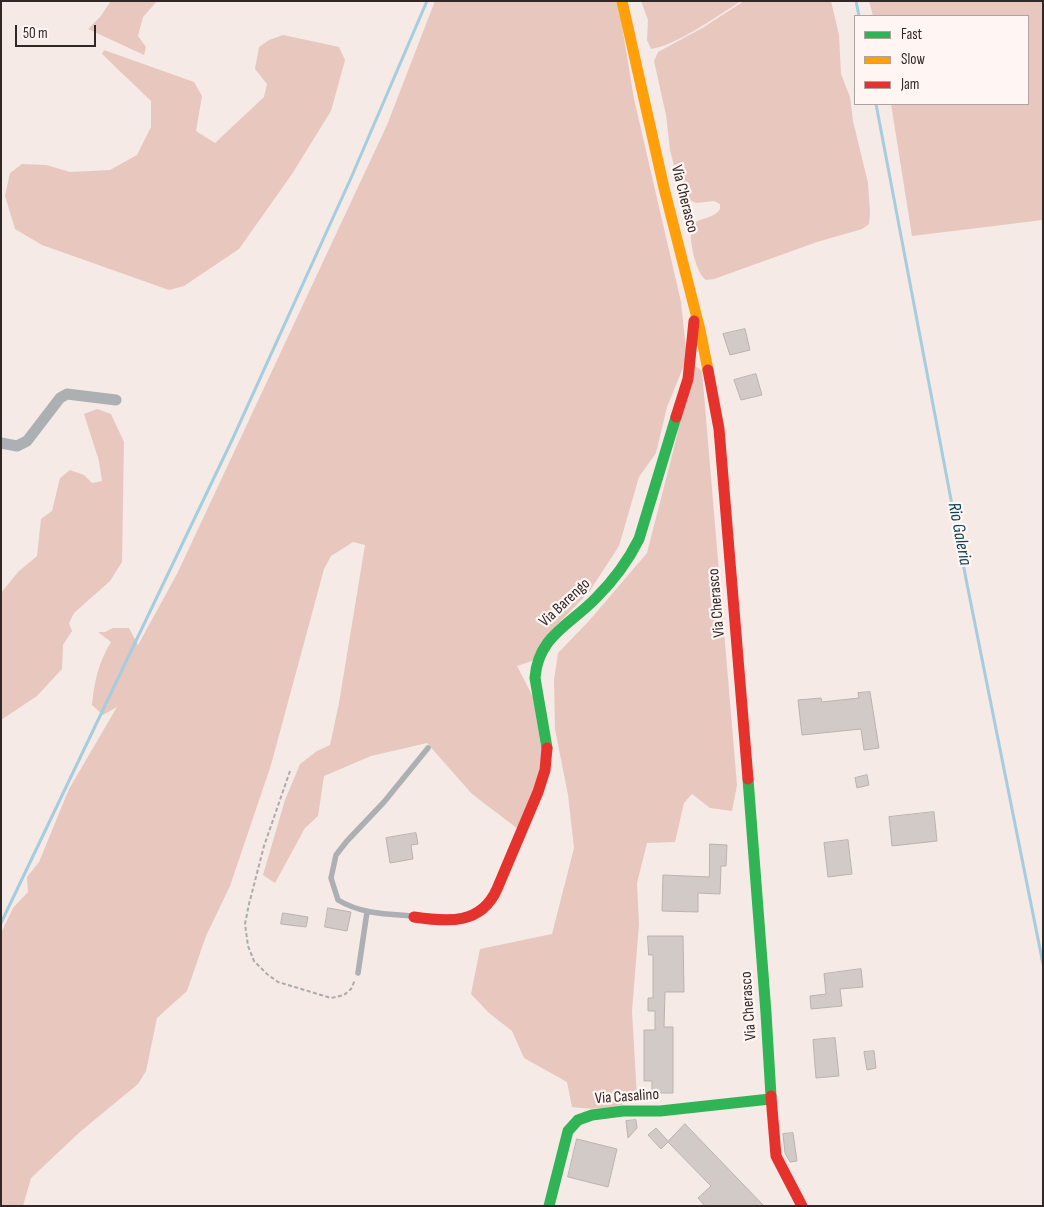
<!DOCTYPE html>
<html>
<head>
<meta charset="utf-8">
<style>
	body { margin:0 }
	#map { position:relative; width:1044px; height:1207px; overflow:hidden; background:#f5eae6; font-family:"Sofia Sans Condensed",sans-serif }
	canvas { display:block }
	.frame { position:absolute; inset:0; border:2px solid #302826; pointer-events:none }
	.legend { position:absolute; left:854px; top:15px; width:175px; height:90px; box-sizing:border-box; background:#fff6f4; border:1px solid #aca4a2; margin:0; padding:6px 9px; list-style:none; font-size:15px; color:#302826 }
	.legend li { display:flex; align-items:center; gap:10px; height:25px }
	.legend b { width:25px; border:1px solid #aca4a2 }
	.scale { position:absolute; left:15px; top:25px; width:81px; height:22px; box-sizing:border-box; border:2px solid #302826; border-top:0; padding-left:6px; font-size:15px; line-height:18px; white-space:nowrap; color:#302826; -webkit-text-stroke:4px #fff6f4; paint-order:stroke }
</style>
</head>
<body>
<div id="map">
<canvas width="1044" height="1207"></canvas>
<div class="frame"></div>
<ul class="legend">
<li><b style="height:6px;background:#30b455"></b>Fast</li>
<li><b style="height:6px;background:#ff9f0a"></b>Slow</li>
<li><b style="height:6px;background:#e5322d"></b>Jam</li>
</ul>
<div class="scale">50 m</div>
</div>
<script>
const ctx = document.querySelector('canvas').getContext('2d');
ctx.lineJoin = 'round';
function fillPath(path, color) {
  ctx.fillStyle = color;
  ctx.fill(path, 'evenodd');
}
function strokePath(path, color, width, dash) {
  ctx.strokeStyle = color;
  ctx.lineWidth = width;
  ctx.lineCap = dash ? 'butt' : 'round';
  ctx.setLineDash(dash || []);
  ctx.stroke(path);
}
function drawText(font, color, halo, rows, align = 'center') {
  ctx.font = font + ' "Sofia Sans Condensed",sans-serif';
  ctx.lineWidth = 4.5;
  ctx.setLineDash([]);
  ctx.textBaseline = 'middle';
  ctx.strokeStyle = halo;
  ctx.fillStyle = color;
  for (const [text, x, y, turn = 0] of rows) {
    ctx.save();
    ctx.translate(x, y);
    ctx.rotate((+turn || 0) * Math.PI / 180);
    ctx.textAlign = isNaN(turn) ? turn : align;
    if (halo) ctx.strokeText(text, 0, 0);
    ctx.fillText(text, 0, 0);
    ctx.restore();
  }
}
fillPath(new Path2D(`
	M111 1H157L143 17 138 36 146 47 144 55 88 29 100 17Z
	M435 1H618L634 99 681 302 687 358 667 407 656 453 639 477 619 546 589 592 549 633 535 660 517 666 533 697 542 753 537 786 518 829 472 794 427 743 371 756 324 776 318 816 305 828 275 883 263 875 285 800 300 764 317 751 330 745 339 703 365 545 353 542 331 556 324 569 271 765 230 886 206 936 187 991 157 1018 146 1071 138 1084 81 1131 31 1178 23 1206H1V933L13 908 28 892 27 877 39 862 69 789 117 707 103 715 92 705C94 682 99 661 111 642L98 632H105L113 628H129L138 645 177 574 387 125Z
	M641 1H741C719 15 675 46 651 49L647 40 648 20Z
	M744 1H831L839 35 841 74 850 97 853 121 868 183 870 213 869 224 862 229 817 242 714 279 706 280C695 272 689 239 691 226 700 216 713 220 720 209V204L714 201 696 203 685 198 680 189 670 150 666 115 654 61 658 52 704 27Z
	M869 1H1043V220L912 236 891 104H1028V16H873Z
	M283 35 339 47 345 60 331 111 292 174 239 249 184 286 169 290 42 245 15 229 5 196 10 173 22 164 46 165 70 172 110 170 137 155 151 127V101L102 54 104 50 194 82 202 96 196 131 215 143 264 97 267 84 255 69 259 47 269 40Z
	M691 363 702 371 737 785 732 811 710 808 692 794 684 803 675 842 647 843 637 883 639 924 632 1011 637 1098C621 1109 591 1110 572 1107L567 1082 524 1058 512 1031 489 1013 471 994 480 949 552 934 574 848 568 795 555 729 554 680 558 653 588 622 647 553 676 440Z
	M97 409 111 414 124 442 122 562 110 581 74 613 69 623 72 631 63 645 62 669 37 696 1 720V593L18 572 37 556 41 519 52 511 60 478 70 470 84 475 92 483 102 481 99 461 84 414Z`), '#e8c7be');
strokePath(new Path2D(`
	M856 1 859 16
	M876 104 967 584 1043 964
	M1 923 233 438 351 178 427 1`), '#a5cdde', 3);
const building = new Path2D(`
	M745 329 750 350 730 355 723 334Z
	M756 374 762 395 741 400 734 380Z
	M870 692 879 748 864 750 861 729 802 735 798 700 821 698 822 702 859 698 858 693Z
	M867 775 869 785 857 788 855 778Z
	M934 812 937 841 892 846 889 817Z
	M416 833 418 844 411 845 413 859 390 863 386 838Z
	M848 840 852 874 828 877 824 843Z
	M710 844 727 845 726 866H721L720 894 698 893V912L662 911 663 875 709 877Z
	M328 908 351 912 347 931 325 927Z
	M283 913 308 917 306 927 281 924Z
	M648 936H683L684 992H665L664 1027H673V1093H652V1081H644V1030H655V1011H648V998H653V955H649Z
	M861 969 863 987 840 989 842 1006 811 1009 810 996 826 994 824 974Z
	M835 1038 839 1076 816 1078 813 1040Z
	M874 1051 876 1068 867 1070 864 1052Z
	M636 1120 637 1128 628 1138 626 1121Z
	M685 1124 764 1206H705L698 1198 711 1186 668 1142 661 1149 648 1135 656 1128 668 1141Z
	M793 1133 797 1161 790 1162 785 1153 783 1134Z
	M577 1139 617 1149 608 1187 568 1177Z`);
fillPath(building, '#d2cac6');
strokePath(building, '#bbb2b0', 1);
strokePath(new Path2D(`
	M290 771 264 846 249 904 245 924 248 946 254 961 267 974 278 982 331 998 344 995 351 989 355 980`), '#acabab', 2, [4, 2.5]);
strokePath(new Path2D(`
	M413 916C387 914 361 914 338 900L331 878 336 855 347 841 384 802 428 748
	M358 973 367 912`), '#adb0b2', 5.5);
strokePath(new Path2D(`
	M1 443 17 446 27 441 60 398 67 394 116 400`), '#adb0b2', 11);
strokePath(new Path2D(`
	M547 748 535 678C538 636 570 625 596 598 613 581 628 561 639 539L676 417
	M748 779 766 1013 771 1096
	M549 1206 568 1131 578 1120 592 1115 623 1111H660L770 1099`), '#30b455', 11);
strokePath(new Path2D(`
	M622 1 664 188 700 330 708 370`), '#ff9f0a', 11);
strokePath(new Path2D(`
	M708 370 719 429 748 779
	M676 417 688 379 694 321
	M414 917C448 922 481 925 497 889L538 792 545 770 547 748
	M771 1096 776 1156 802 1206`), '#e5322d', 11);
drawText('16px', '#302826', '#fff6f4', [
	["Via Cherasco",684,199,76],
	["Via Barengo",565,603,-43],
	["Via Cherasco",717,603,-95],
	["Via Cherasco",749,1006,-94],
	["Via Casalino",627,1097,-4]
]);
drawText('italic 18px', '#0c4254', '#fff6f4', [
	["Rio Galeria",959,534,79]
]);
</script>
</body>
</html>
